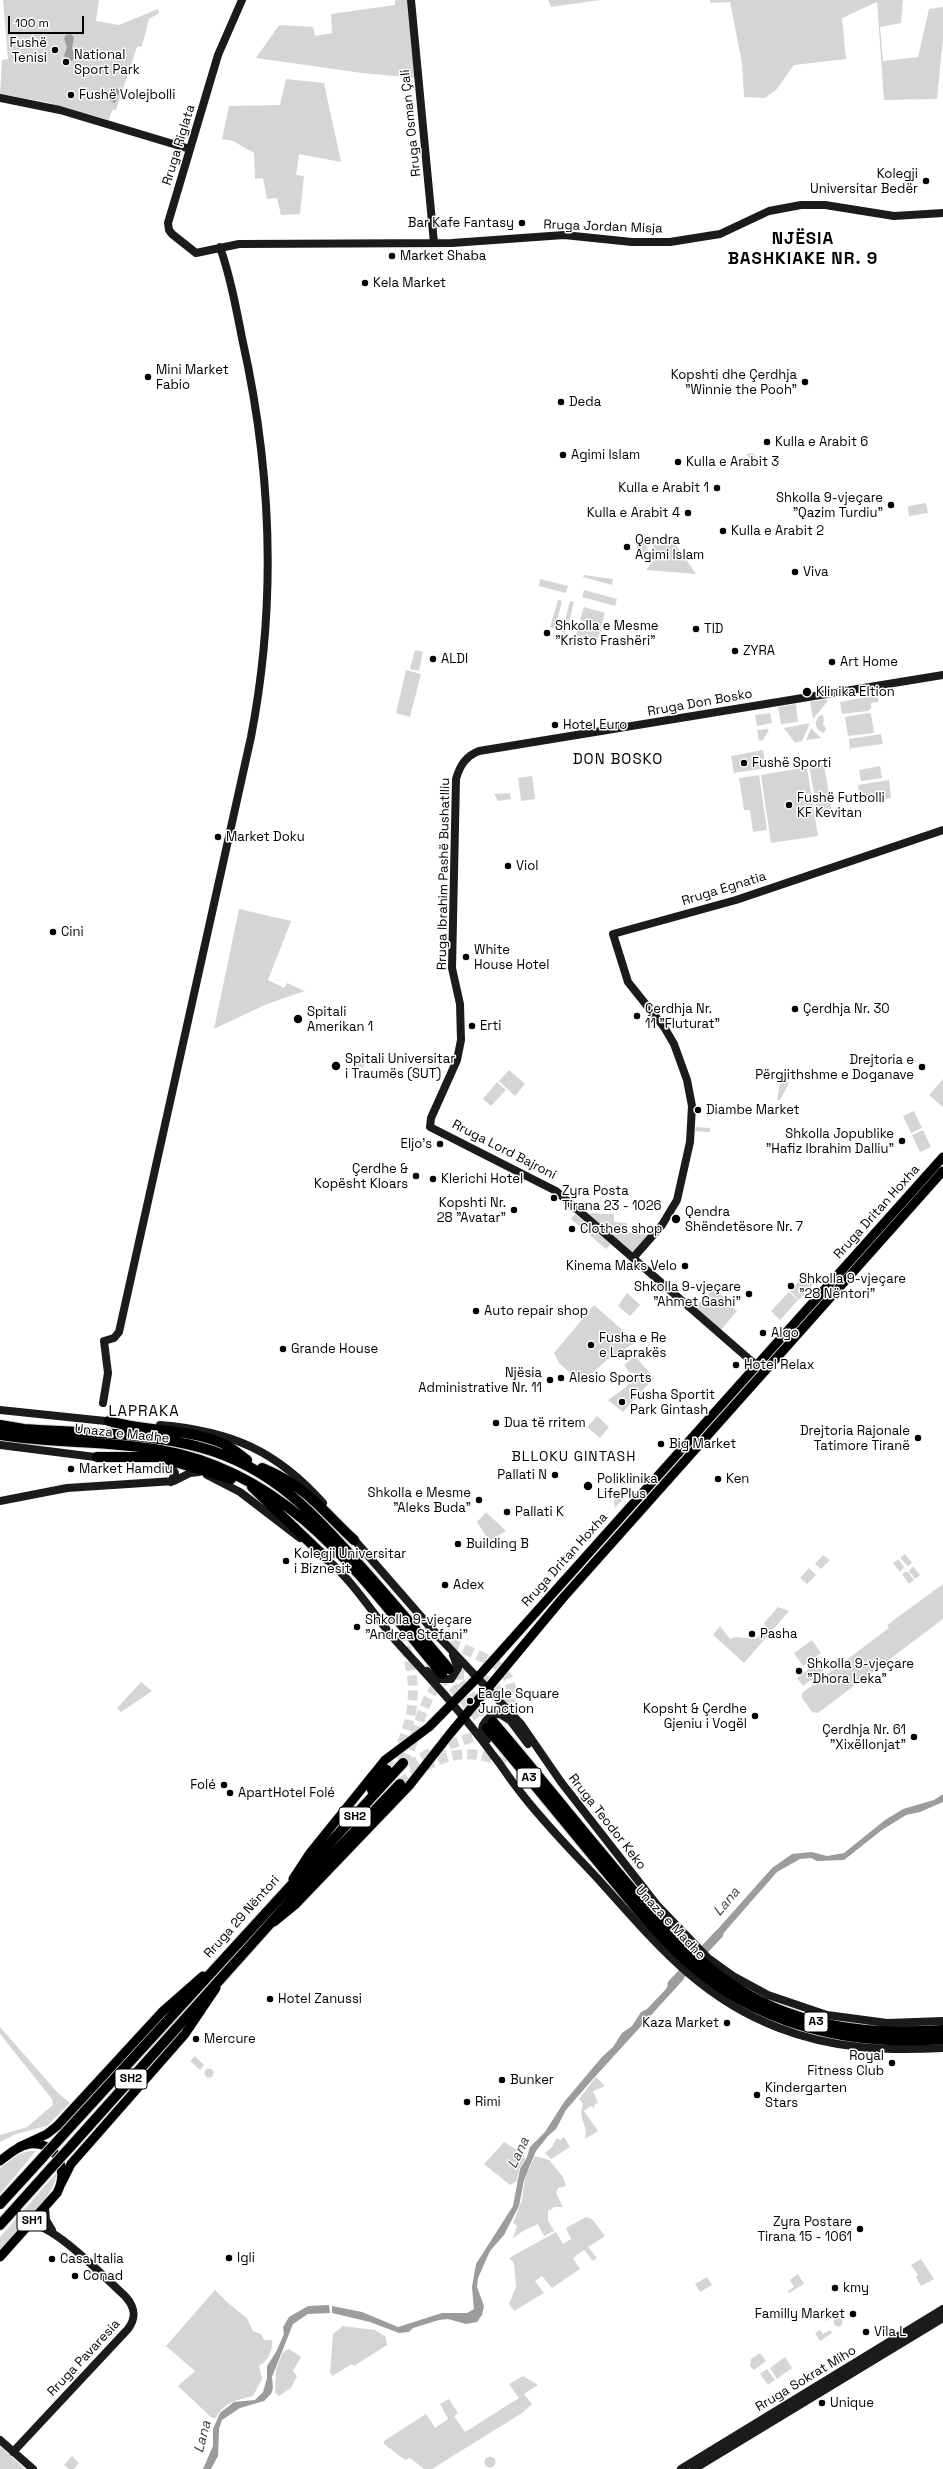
<!DOCTYPE html>
<html>
<head>
<meta charset="utf-8">
<style>
	body { margin:0 }
	#map { position:relative; width:943px; height:2469px; overflow:hidden; background:#fff; font-family:"Space Grotesk",sans-serif }
	canvas { display:block }
	.scale { position:absolute; left:8px; top:16px; width:76px; height:18px; box-sizing:border-box; border:2px solid #000; border-top:0; padding-left:5px; font-size:12px; line-height:14px; white-space:nowrap; color:#000; -webkit-text-stroke:3px #fff; paint-order:stroke }
</style>
</head>
<body>
<div id="map">
<canvas width="943" height="2469"></canvas>
<div class="scale">100 m</div>
</div>
<script>
const ctx = document.querySelector('canvas').getContext('2d');
ctx.lineJoin = 'round';
function fillPath(path, color) {
  ctx.fillStyle = color;
  ctx.fill(path, 'evenodd');
}
function strokePath(path, color, width, dash) {
  ctx.strokeStyle = color;
  ctx.lineWidth = width;
  ctx.lineCap = dash ? 'butt' : 'round';
  ctx.setLineDash(dash || []);
  ctx.stroke(path);
}
function drawText(font, color, halo, rows, align = 'center') {
  ctx.font = font + ' "Space Grotesk",sans-serif';
  ctx.lineWidth = 3;
  ctx.setLineDash([]);
  ctx.textBaseline = 'middle';
  ctx.strokeStyle = halo;
  ctx.fillStyle = color;
  for (const [text, x, y, turn = 0] of rows) {
    ctx.save();
    ctx.translate(x, y);
    ctx.rotate((+turn || 0) * Math.PI / 180);
    ctx.textAlign = isNaN(turn) ? turn : align;
    if (halo) ctx.strokeText(text, 0, 0);
    ctx.fillText(text, 0, 0);
    ctx.restore();
  }
}
fillPath(new Path2D(`
	M3 0H99L96 21 119 25 158 9 159 13 149 19 142 46 137 47 116 110H112L109 120 46 102 0 94 2 60 8 59Z
	M395 0H410L418 78 362 73 256 58 279 25 313 27 315 36 332 33 331 14 395 5Z
	M548 0H600L551 7Z
	M710 0H903L901 23 880 27 883 61 918 57 929 9 943 7V38L937 99 884 100 877 2 842 18 846 59 794 65 776 90 765 98 744 97 742 63 730 2 711 3Z
	M286 79 324 83 341 162 299 154 296 175 304 176 300 214 281 215 277 198 267 199 263 178 255 179 254 153 233 141 222 139 229 106 280 105Z
	M753 453 762 465H755L746 454Z
	M926 503 928 513 909 516 908 506Z
	M644 538 649 553 640 556 635 541Z
	M671 538 696 574 646 570 655 559 653 544Z
	M584 575 613 579 612 585 583 577Z
	M540 579 568 586 566 593 539 586Z
	M584 590 617 599 615 606 582 597Z
	M558 600 562 601 555 629 550 627Z
	M570 601 574 602 566 633 562 632Z
	M584 607 605 613 601 626 580 620Z
	M579 623 601 629 597 641 576 635Z
	M415 650 423 652 419 671 410 669Z
	M406 670 421 674 410 717 396 713Z
	M877 695 879 702 871 703V708L868 711 842 714 840 702Z
	M827 699V702L813 719 810 702Z
	M796 704 798 722 781 724 778 707Z
	M770 713 772 723 757 726 755 715Z
	M868 713 871 714 874 733 848 736 845 717Z
	M822 714 824 719 823 724 826 728 824 733C814 730 813 720 822 714Z
	M810 723 802 741 795 743 784 728Z
	M811 728 821 738 806 740Z
	M767 729 769 730 763 740 759 741 757 730Z
	M881 734 883 744 851 748 850 752 849 739Z
	M763 750 766 768 734 773 731 756Z
	M824 764 832 813 818 815 809 766Z
	M880 766 882 778 861 781 859 770Z
	M807 767 818 836 771 843 761 775Z
	M759 775 767 830 753 832 750 810H744L739 778Z
	M532 776 535 799 521 801 518 778Z
	M889 780 891 798 861 803 858 785Z
	M510 793 511 799 498 801 494 794Z
	M239 909 291 921 268 980 284 988 287 983 305 991 267 1004 214 1029Z
	M362 1055 368 1058 363 1068 354 1064 356 1058 360 1060Z
	M509 1070 525 1084 515 1096 499 1081Z
	M943 1079V1107L929 1095Z
	M786 1081 789 1083 780 1100H777L780 1082Z
	M497 1082 506 1090 491 1106 483 1099Z
	M914 1111 922 1128 911 1133 903 1116Z
	M696 1127 710 1128V1132L695 1131Z
	M923 1130 931 1147 920 1152 912 1135Z
	M582 1213 614 1214V1222L627 1223V1232L645 1233 652 1237 636 1255Z
	M575 1214 611 1244 606 1249 571 1219Z
	M807 1273 816 1281 799 1300 790 1291Z
	M714 1288 737 1311 721 1330 695 1307Z
	M789 1292 798 1300 780 1320 771 1311Z
	M627 1293 640 1305 630 1316 618 1306Z
	M594 1305 636 1342 607 1360 581 1383 559 1363 554 1353Z
	M635 1356 654 1378 623 1412 608 1400 626 1387 637 1374 629 1372 624 1365Z
	M597 1416 609 1427 600 1438 587 1427Z
	M628 1493 615 1508 613 1494Z
	M486 1512 506 1531 489 1541 477 1522Z
	M905 1554 912 1563 908 1566 900 1558Z
	M823 1555 830 1560 821 1569 815 1564Z
	M898 1559 904 1567 900 1572 893 1563Z
	M913 1566 920 1575 915 1579 909 1571Z
	M809 1568 816 1575 807 1584 800 1578Z
	M905 1572H908L914 1580 909 1584 902 1574Z
	M943 1584V1619L818 1713 812 1712 802 1698V1693L889 1628 887 1625Z
	M778 1607 789 1611 744 1663 713 1635 720 1626 730 1639 736 1637 756 1639 766 1627 764 1623Z
	M812 1640 821 1653 803 1666 794 1653Z
	M818 1662 824 1670 803 1686 797 1678Z
	M141 1682 152 1691 121 1712 117 1708Z
	M0 2027 58 2093 70 2103 47 2126 16 2134 0 2142V2135L27 2127 53 2105 52 2099 0 2034Z
	M195 2056 204 2065 200 2070 190 2061Z
	M204.5 2073a4.5 4.5 0 1 1 9 0a4.5 4.5 0 1 1-9 0Z
	M596 2077 605 2086 593 2091 598 2103 595 2104 594 2108 591 2106 584 2111 598 2131 585 2139C589 2125 577 2119 583 2104L579 2099Z
	M564 2137 570 2147 551 2159 545 2153 552 2147 557 2138 560 2140Z
	M504 2142 521 2152 525 2159 519 2169 517 2181 510 2185 484 2164Z
	M29 2151H36L0 2194V2168L19 2154Z
	M535 2156 549 2160 563 2177 566 2186 558 2188 556 2193 563 2207H555L548 2211V2220L554 2231 544 2236 538 2224 523 2231 513 2238 517 2226 513 2223 522 2200 525 2178Z
	M57 2172C56 2196 16 2232 0 2250V2237Z
	M586 2217 592 2219 605 2236 588 2247 597 2258 593 2261 584 2250 573 2258 580 2269 552 2288 542 2276 535 2281 544 2293 514 2311 509 2304 516 2287 514 2263 509 2258 556 2232 563 2244 571 2239 566 2228Z
	M921 2259 934 2279 921 2286 916 2277 918 2275 911 2265Z
	M798 2274 804 2284 789 2293 788 2291 794 2287 790 2280Z
	M707 2277 712 2285 700 2292 695 2284Z
	M215 2290 228 2303 247 2318 253 2331 261 2334 264 2340H272C274 2348 267 2364 259 2365L262 2379 253 2396C237 2400 224 2402 216 2418H212L178 2386 195 2371 166 2346Z
	M825 2311 828 2316 835 2312 836 2315 826 2321 821 2314Z
	M833.5 2322a4.5 4.5 0 1 1 9 0a4.5 4.5 0 1 1-9 0Z
	M343 2326 375 2330 386 2337 387 2345 354 2366 352 2364 332 2376 330 2372 333 2334Z
	M820 2330 823 2334 830 2330 832 2333 820 2341 815 2333Z
	M289 2349 301 2357 293 2371 297 2376 291 2388 279 2396 275 2392 276 2369 283 2352Z
	M760 2353 766 2361 754 2370 750 2366 751 2359Z
	M785 2357 792 2368 777 2379 770 2368Z
	M767 2369 775 2380 768 2385 760 2374Z
	M523 2376 538 2385 524 2394 532 2404 522 2413 432 2469H424L410 2458 405 2460 384 2444V2441L426 2414 435 2428 448 2419 440 2404 449 2399 458 2413 454 2416 465 2432 519 2398 509 2384Z
	M0 2446 25 2469H0Z
	M72 2456 79 2463 74 2469H69L64 2465Z
	M484.5 2462a5.5 5.5 0 1 1 11 0a5.5 5.5 0 1 1-11 0Z`), '#d5d5d5');
fillPath(new Path2D(`
	M71 34 74 37 72 48 75 57 72 61H68L64 56 67 47 64 38 66 35Z
	M116 88 120 90 115 103 110 101V97L113 94 112 91Z
	M943 1794V1802L920 1812 906 1815 882 1830 844 1860 817 1861 811 1858 800 1859 777 1872 714 1944 709 1939 772 1868 792 1854 812 1852 827 1856 844 1853 885 1820 903 1809 934 1800Z
	M679 1974 684 1979 592 2080 566 2110 556 2129 548 2136 536 2151 524 2180 519 2206 504 2235 490 2251 478 2278 477 2287 484 2306 482 2315 477 2322 466 2324 448 2319 439 2320 413 2328 409 2332 399 2333 370 2322 332 2313V2306L362 2312 398 2327 442 2313H467L474 2309 472 2287 476 2264 513 2206 520 2169 527 2157 530 2147 545 2132 564 2102 602 2057 613 2047 622 2033 632 2026 641 2012 647 2009 666 1989 672 1978Z
	M329 2305 330 2313 308 2314 293 2324 272 2377 273 2388 271 2394 264 2401 240 2408 222 2420 219 2429 218 2456 211 2469H203L213 2446V2429L220 2413 234 2402 255 2400 263 2392 267 2378V2366L276 2352 284 2334 283 2327 289 2317 308 2306Z`), '#9c9c9c');
strokePath(new Path2D(`
	M672 1984 719 1934`), '#9c9c9c', 9);
strokePath(new Path2D(`
	M451 1671 493 1722
	M443 1675 487 1728
	M403 1763C423 1733 420 1664 475 1676 494 1680 503 1694 509 1712
	M409 1766 428 1754 451 1744 489 1732 503 1721 513 1694 508 1678 495 1663 440 1638 416 1622
	M387 1770C416 1727 421 1682 400 1634
	M400 1784C435 1756 467 1743 510 1766`), '#d9d9d9', 10, [10, 5]);
const primary = new Path2D(`
	M293 1879 310 1853 385 1760 429 1727 478 1677 943 1157
	M274 1922 296 1904 409 1786 449 1735 562 1599 943 1171
	M19 2147 47 2134 57 2126 162 2012 203 1976
	M0 2161C9 2154 18 2146 29 2144 58 2141 69 2171 57 2193L0 2257
	M61 2184 71 2164 185 2034 216 1988`);
const highway = new Path2D(`
	M109 1421C146 1432 188 1428 224 1444 232 1448 240 1455 247 1460
	M0 1425 24 1429C78 1433 134 1432 187 1444 265 1461 305 1505 356 1561 388 1596 418 1632 449 1669
	M0 1435C53 1444 107 1440 160 1450 292 1473 362 1578 442 1674
	M97 1457H159L231 1479
	M262 1468C306 1486 321 1509 354 1540
	M252 1487 327 1559
	M493 1722C531 1766 567 1812 605 1857 656 1918 708 1984 785 2012 837 2032 889 2033 943 2030
	M487 1728C526 1774 564 1821 603 1868 628 1898 654 1931 683 1958 754 2024 848 2047 943 2039
	M372 1790 387 1770
	M62 2136 403 1763
	M72 2145 318 1870 400 1784
	M0 2204 43 2157
	M0 2225 52 2167`);
strokePath(primary, '#dbdbdb', 10);
strokePath(highway, '#dbdbdb', 12);
strokePath(new Path2D(`
	M242 0 218 55 168 223 169 230 172 234 196 253 239 244 452 243 564 235 632 242H670L720 234 769 211 801 205H825L894 216 943 213
	M411 0 434 243
	M0 98 60 110 190 149
	M633 1258 662 1225 677 1200 690 1142 692 1106 687 1080 674 1044 664 1027 628 982 613 934 736 900 943 830
	M757 1366 556 1191 430 1127 431 1118 457 1060 461 1040 460 1004 452 968 456 779C460 765 466 756 479 751L943 675
	M103 1403 108 1373 104 1341 114 1338 119 1332 251 737C277 603 272 471 242 338 236 307 230 276 220 247
	M0 1410 115 1422
	M160 1425C230 1431 276 1450 323 1503
	M0 1445 103 1458
	M170 1464 175 1473 171 1482
	M207 1475 240 1492 300 1538
	M0 1501 67 1488 174 1481 190 1473 199 1472
	M351 1536 438 1636 521 1724 561 1782 657 1905 708 1958 733 1976 768 1995 827 2015 887 2023 943 2021
	M323 1556C352 1579 372 1613 396 1641 430 1678 464 1715 493 1755 502 1766 509 1778 518 1789 542 1821 571 1850 598 1879 654 1941 699 1998 779 2028 833 2049 886 2051 943 2048
	M427 1671 438 1679H451L458 1668 453 1655
	M487 1740 482 1733C481 1723 490 1714 500 1714L510 1720 528 1744
	M45 2207 46 2220 52 2230
	M0 2440 33 2469
	M13 2452 128 2329C137 2317 135 2307 125 2296 105 2278 55 2225 30 2224
	M681 2469 943 2309
	M694 2469 943 2318`), '#1b1b1b', 8);
strokePath(primary, '#000', 9);
strokePath(highway, '#000', 10);
const highwayBridge = new Path2D(`
	M43 2157 62 2136
	M52 2167 72 2145`);
strokePath(highwayBridge, '#dbdbdb', 12, []);
strokePath(highwayBridge, '#000', 10);
for (const [x, y, r, color] of [
	[55,50,4,"#000"],
	[66,62,4,"#000"],
	[71,95,4,"#000"],
	[926,181,4,"#000"],
	[522,223,4,"#000"],
	[392,256,4,"#000"],
	[365,283,4,"#000"],
	[148,377,4,"#000"],
	[805,382,4,"#000"],
	[561,402,4,"#000"],
	[767,442,4,"#000"],
	[563,455,4,"#000"],
	[678,462,4,"#000"],
	[717,488,4,"#000"],
	[891,505,4,"#000"],
	[688,513,4,"#000"],
	[723,531,4,"#000"],
	[627,547,4,"#000"],
	[795,572,4,"#000"],
	[696,629,4,"#000"],
	[547,633,4,"#000"],
	[735,651,4,"#000"],
	[433,659,4,"#000"],
	[832,662,4,"#000"],
	[807,692,5,"#000"],
	[555,725,4,"#000"],
	[744,763,4,"#000"],
	[789,805,4,"#000"],
	[218,837,4,"#000"],
	[508,866,4,"#000"],
	[53,932,4,"#000"],
	[466,957,4,"#000"],
	[795,1009,4,"#000"],
	[637,1016,4,"#000"],
	[298,1019,5,"#000"],
	[472,1026,4,"#000"],
	[336,1066,5,"#000"],
	[922,1067,4,"#000"],
	[698,1110,4,"#000"],
	[902,1141,4,"#000"],
	[440,1144,4,"#000"],
	[416,1176,4,"#000"],
	[433,1179,4,"#000"],
	[554,1198,4,"#000"],
	[514,1210,4,"#000"],
	[676,1219,5,"#000"],
	[572,1229,4,"#000"],
	[685,1266,4,"#000"],
	[791,1286,4,"#000"],
	[749,1294,4,"#000"],
	[476,1311,4,"#000"],
	[763,1333,4,"#000"],
	[591,1345,4,"#000"],
	[283,1349,4,"#000"],
	[736,1365,4,"#000"],
	[561,1378,4,"#000"],
	[550,1380,4,"#000"],
	[622,1402,4,"#000"],
	[496,1423,4,"#000"],
	[918,1438,4,"#000"],
	[661,1444,4,"#000"],
	[71,1469,4,"#000"],
	[555,1475,4,"#000"],
	[718,1479,4,"#000"],
	[588,1486,5,"#000"],
	[479,1500,4,"#000"],
	[507,1512,4,"#000"],
	[458,1544,4,"#000"],
	[286,1561,4,"#000"],
	[445,1585,4,"#000"],
	[357,1627,4,"#000"],
	[752,1634,4,"#000"],
	[799,1671,4,"#000"],
	[470,1701,4,"#000"],
	[755,1716,4,"#000"],
	[914,1737,4,"#000"],
	[224,1785,4,"#000"],
	[230,1793,4,"#000"],
	[270,1999,4,"#000"],
	[727,2023,4,"#000"],
	[196,2039,4,"#000"],
	[892,2063,4,"#000"],
	[502,2080,4,"#000"],
	[757,2095,4,"#000"],
	[467,2102,4,"#000"],
	[860,2229,4,"#000"],
	[229,2258,4,"#000"],
	[52,2259,4,"#000"],
	[75,2276,4,"#000"],
	[835,2288,4,"#000"],
	[853,2314,4,"#000"],
	[866,2332,4,"#000"],
	[822,2403,4,"#000"]
]) {
  const dot = new Path2D();
  dot.arc(x, y, r, 0, 2 * Math.PI);
  ctx.fillStyle = color;
  ctx.fill(dot);
  strokePath(dot, '#fff', 1.5);
}
for (const [x, y, w] of [
	[529,1778,24],
	[355,1817,32],
	[816,2022,24],
	[131,2079,32],
	[32,2221,30]
]) {
  const box = new Path2D();
  box.roundRect(x - w / 2, y - 10, w, 20, 3);
  ctx.fillStyle = '#fff';
  ctx.fill(box);
  strokePath(box, '#000', 1);
}
drawText('bold 12px', '#000', null, [
	["A3",529,1778],
	["SH2",355,1817],
	["A3",816,2022],
	["SH2",131,2079],
	["SH1",32,2221]
]);
drawText('13px', '#000', '#fff', [
	["Fushë",47,43,"right"],
	["Tenisi",47,58,"right"],
	["National",74,55],
	["Sport Park",74,70],
	["Fushë Volejbolli",79,95],
	["Kolegji",918,174,"right"],
	["Universitar Bedër",918,189,"right"],
	["Bar Kafe Fantasy",514,223,"right"],
	["Market Shaba",400,256],
	["Kela Market",373,283],
	["Mini Market",156,370],
	["Fabio",156,385],
	["Kopshti dhe Çerdhja",797,375,"right"],
	["\"Winnie the Pooh\"",797,390,"right"],
	["Deda",569,402],
	["Kulla e Arabit 6",775,442],
	["Agimi Islam",571,455],
	["Kulla e Arabit 3",686,462],
	["Kulla e Arabit 1",709,488,"right"],
	["Shkolla 9-vjeçare",883,498,"right"],
	["\"Qazim Turdiu\"",883,513,"right"],
	["Kulla e Arabit 4",680,513,"right"],
	["Kulla e Arabit 2",731,531],
	["Qendra",635,540],
	["Agimi Islam",635,555],
	["Viva",803,572],
	["Shkolla e Mesme",555,626],
	["\"Kristo Frashëri\"",555,641],
	["TID",704,629],
	["ZYRA",743,651],
	["ALDI",441,659],
	["Art Home",840,662],
	["Klinika Eltion",816,692],
	["Hotel Euro",563,725],
	["Fushë Sporti",752,763],
	["Fushë Futbolli",797,798],
	["KF Kevitan",797,813],
	["Market Doku",226,837],
	["Viol",516,866],
	["Cini",61,932],
	["White",474,950],
	["House Hotel",474,965],
	["Çerdhja Nr.",645,1009],
	["11 \"Fluturat\"",645,1024],
	["Çerdhja Nr. 30",803,1009],
	["Spitali",307,1012],
	["Amerikan 1",307,1027],
	["Erti",480,1026],
	["Spitali Universitar",345,1059],
	["i Traumës (SUT)",345,1074],
	["Drejtoria e",914,1060,"right"],
	["Përgjithshme e Doganave",914,1075,"right"],
	["Diambe Market",706,1110],
	["Shkolla Jopublike",894,1134,"right"],
	["\"Hafiz Ibrahim Dalliu\"",894,1149,"right"],
	["Eljo’s",432,1144,"right"],
	["Çerdhe &",408,1169,"right"],
	["Kopësht Kloars",408,1184,"right"],
	["Klerichi Hotel",441,1179],
	["Zyra Posta",562,1191],
	["Tirana 23 - 1026",562,1206],
	["Kopshti Nr.",506,1203,"right"],
	["28 \"Avatar\"",506,1218,"right"],
	["Qendra",685,1212],
	["Shëndetësore Nr. 7",685,1227],
	["Clothes shop",580,1229],
	["Kinema Maks Velo",677,1266,"right"],
	["Shkolla 9-vjeçare",799,1279],
	["\"28 Nëntori\"",799,1294],
	["Shkolla 9-vjeçare",741,1287,"right"],
	["\"Ahmet Gashi\"",741,1302,"right"],
	["Auto repair shop",484,1311],
	["Algo",771,1333],
	["Fusha e Re",599,1338],
	["e Laprakës",599,1353],
	["Grande House",291,1349],
	["Hotel Relax",744,1365],
	["Njësia",542,1373,"right"],
	["Administrative Nr. 11",542,1388,"right"],
	["Alesio Sports",569,1378],
	["Fusha Sportit",630,1395],
	["Park Gintash",630,1410],
	["Dua të rritem",504,1423],
	["Drejtoria Rajonale",910,1431,"right"],
	["Tatimore Tiranë",910,1446,"right"],
	["Big Market",669,1444],
	["Market Hamdiu",79,1469],
	["Pallati N",547,1475,"right"],
	["Poliklinika",597,1479],
	["LifePlus",597,1494],
	["Ken",726,1479],
	["Shkolla e Mesme",471,1493,"right"],
	["\"Aleks Buda\"",471,1508,"right"],
	["Pallati K",515,1512],
	["Building B",466,1544],
	["Kolegji Universitar",294,1554],
	["i Biznesit",294,1569],
	["Adex",453,1585],
	["Shkolla 9-vjeçare",365,1620],
	["\"Andrea Stefani\"",365,1635],
	["Pasha",760,1634],
	["Shkolla 9-vjeçare",807,1664],
	["\"Dhora Leka\"",807,1679],
	["Eagle Square",478,1694],
	["Junction",478,1709],
	["Kopsht & Çerdhe",747,1709,"right"],
	["Gjeniu i Vogël",747,1724,"right"],
	["Çerdhja Nr. 61",906,1730,"right"],
	["\"Xixëllonjat\"",906,1745,"right"],
	["Folé",216,1785,"right"],
	["ApartHotel Folé",238,1793],
	["Hotel Zanussi",278,1999],
	["Kaza Market",719,2023,"right"],
	["Mercure",204,2039],
	["Royal",884,2056,"right"],
	["Fitness Club",884,2071,"right"],
	["Bunker",510,2080],
	["Kindergarten",765,2088],
	["Stars",765,2103],
	["Rimi",475,2102],
	["Zyra Postare",852,2222,"right"],
	["Tirana 15 - 1061",852,2237,"right"],
	["Igli",237,2258],
	["Casa Italia",60,2259],
	["Conad",83,2276],
	["kmy",843,2288],
	["Familly Market",845,2314,"right"],
	["Vila L",874,2332],
	["Unique",830,2403]
], 'left');
drawText('13px', '#000', '#fff', [
	["Rruga Osman Çali",411,123,-96],
	["Rruga Riglata",179,145,-73],
	["Rruga Jordan Misja",603,227,2],
	["Rruga Don Bosko",700,703,-10],
	["Rruga Ibrahim Pashë Bushatlliu",444,874,-89],
	["Rruga Egnatia",724,889,-17],
	["Rruga Lord Bajroni",504,1150,27],
	["Rruga Dritan Hoxha",877,1212,-48],
	["Unaza e Madhe",122,1434,6],
	["Rruga Dritan Hoxha",565,1560,-48],
	["Rruga Teodor Keko",607,1822,52],
	["Rruga 29 Nëntori",242,1917,-48],
	["Unaza e Madhe",670,1923,47],
	["Rruga Pavaresia",84,2358,-47],
	["Rruga Sokrat Miho",806,2379,-31]
]);
ctx.letterSpacing = '1px';
drawText('14px', '#000', '#fff', [
	["BLLOKU GINTASH",574,1457]
]);
ctx.letterSpacing = '0px';
drawText('italic 14px', '#3d3d3d', '#fff', [
	["Lana",727,1902,-50],
	["Lana",519,2153,-65],
	["Lana",203,2437,-76]
]);
ctx.letterSpacing = '1px';
drawText('15px', '#000', '#fff', [
	["DON BOSKO",618,760],
	["LAPRAKA",144,1412]
]);
ctx.letterSpacing = '0px';
ctx.letterSpacing = '1px';
drawText('bold 17px', '#000', '#fff', [
	["NJËSIA",803,239],
	["BASHKIAKE NR. 9",803,259]
]);
ctx.letterSpacing = '0px';
</script>
</body>
</html>
